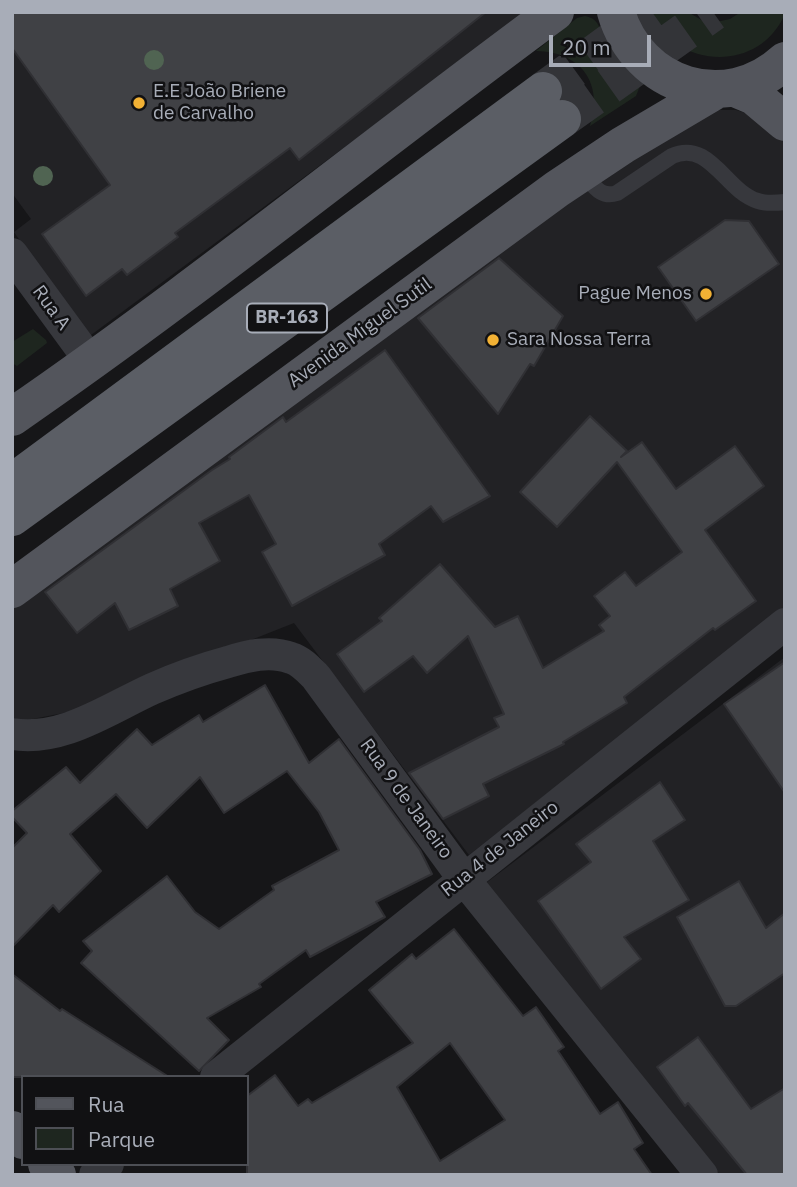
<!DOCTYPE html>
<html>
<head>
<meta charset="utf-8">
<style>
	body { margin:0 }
	#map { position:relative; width:797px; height:1187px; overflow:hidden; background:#161618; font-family:"IBM Plex Sans",sans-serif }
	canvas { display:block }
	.frame { position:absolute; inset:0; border:14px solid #a8adb8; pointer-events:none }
	.legend { position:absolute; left:21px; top:1075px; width:228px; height:91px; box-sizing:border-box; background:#111113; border:2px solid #4d4f55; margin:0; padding:9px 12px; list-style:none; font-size:21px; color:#a8adb8 }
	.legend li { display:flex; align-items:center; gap:14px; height:35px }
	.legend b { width:35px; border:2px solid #4d4f55 }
	.scale { position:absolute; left:549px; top:35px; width:102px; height:32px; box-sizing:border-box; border:4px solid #a8adb8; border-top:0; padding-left:9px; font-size:21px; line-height:24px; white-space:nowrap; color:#a8adb8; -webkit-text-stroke:5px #111113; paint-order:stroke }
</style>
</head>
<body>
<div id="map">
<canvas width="797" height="1187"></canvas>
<div class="frame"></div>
<ul class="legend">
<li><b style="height:9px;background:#53555c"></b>Rua</li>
<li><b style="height:19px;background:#1e261f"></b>Parque</li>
</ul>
<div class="scale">20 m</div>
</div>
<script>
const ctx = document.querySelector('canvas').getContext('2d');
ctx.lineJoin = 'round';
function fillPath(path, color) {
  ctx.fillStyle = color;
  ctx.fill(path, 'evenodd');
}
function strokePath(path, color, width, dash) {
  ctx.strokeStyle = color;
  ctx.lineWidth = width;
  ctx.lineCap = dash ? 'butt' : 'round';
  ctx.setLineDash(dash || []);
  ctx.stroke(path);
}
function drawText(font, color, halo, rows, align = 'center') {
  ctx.font = font + ' "IBM Plex Sans",sans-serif';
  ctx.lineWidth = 5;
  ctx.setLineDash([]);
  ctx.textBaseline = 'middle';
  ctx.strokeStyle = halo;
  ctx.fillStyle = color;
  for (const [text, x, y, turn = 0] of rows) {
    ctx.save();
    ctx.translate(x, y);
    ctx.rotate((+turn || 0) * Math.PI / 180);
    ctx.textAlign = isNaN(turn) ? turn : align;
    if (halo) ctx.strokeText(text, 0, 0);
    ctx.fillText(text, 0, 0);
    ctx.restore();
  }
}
fillPath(new Path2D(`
	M12 12H527L87 338 14 232 31 219 12 193Z
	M704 110H736L765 119 785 144V607L469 855 294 623 69 712 22 721 12 717V604L359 348Z
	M785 657V1175H720L482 886Z`), '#222225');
fillPath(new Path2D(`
	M647 12H688L703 21 716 22 730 19 741 12 785 14C758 75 675 68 647 12Z
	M585 16C602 19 600 34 607 47 616 64 634 72 640 86L636 96 590 126C604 83 581 52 536 51L577 18Z
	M33 329 46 340 47 343 17 366 12 363V342Z`), '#1e261f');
const building = new Path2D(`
	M12 12H486L299 160 290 148 175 233 178 237 127 275 122 269 86 296 42 234 110 185 12 48Z
	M725 220 749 221 779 264 696 321 658 267Z
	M499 258 563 316 534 366 530 364 498 414 418 318Z
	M385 350 490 496 443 522 431 506 379 544 385 555 292 606 262 552 276 544 249 495 199 523 220 561 170 589 178 606 129 630 115 603 77 633 45 592 212 470 230 459 229 457 283 417 286 422Z
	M590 416 627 451 621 457 642 442 676 489 735 446 764 486 705 530 756 601 715 630 713 628 624 697 627 703 563 742 564 744 483 784 489 796 443 819 409 773 499 727 494 718 504 714 468 636 427 673 413 656 364 692 337 654 382 621 379 618 440 564 495 627 518 616 543 668 604 631 599 625 610 616 594 596 625 572 636 586 682 552 617 462 557 527 520 492Z
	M785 662V793L724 704Z
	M265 685 309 763 339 739 420 850 432 874 376 902 385 917 310 957 306 950 259 984 261 987 207 1018 229 1040 199 1071 81 963 92 951 83 941 167 876 195 912 219 929 274 890 272 886 339 850 319 812 287 771 224 813 200 777 147 828 116 794 70 834 101 871 59 912 53 905 12 947V848L27 833 12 817V811L66 767 80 783 137 729 152 745 199 715 203 722Z
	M660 782 685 820 653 841 689 900 624 937 641 959 601 989 538 901 591 862 576 844Z
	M739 881 766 928 785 913V973L736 1006H725L677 917Z
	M454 929 523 1016 536 1007 564 1047 558 1051 600 1114 618 1102 643 1143 634 1149 652 1175H247V1096L275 1075 298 1106 308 1099 312 1103 413 1043 369 990 412 954 416 959ZM450 1043 505 1120 440 1161 397 1087Z
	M12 974 60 1011 62 1009 169 1077H12Z
	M698 1037 751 1109 785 1088V1175H747L688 1103 685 1106 657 1067Z`);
fillPath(building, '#404145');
strokePath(building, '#303034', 2);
strokePath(new Path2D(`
	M543 91 652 12
	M562 119 713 12`), '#333438', 38, [38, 19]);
strokePath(new Path2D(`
	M582 173C593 184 600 199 617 193L672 156C710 139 726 192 758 201 766 204 776 203 785 202`), '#37383d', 16);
strokePath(new Path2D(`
	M12 254 91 362
	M12 734C63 742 108 709 152 689 177 678 202 669 228 662 247 656 270 650 291 658 301 661 308 669 316 677L463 878 702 1175
	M216 1077 785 624
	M95 1175 108 1164`), '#37383d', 32);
strokePath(new Path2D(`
	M616 12C638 87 726 115 785 61
	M735 88 754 96 785 122
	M12 417C198 289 373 146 555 12
	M12 589 557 189 623 145 716 90
	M12 1130 23 1140
	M47 1164 57 1175`), '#53555c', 38);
strokePath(new Path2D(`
	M12 483 543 91
	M12 517 562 119`), '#5b5e65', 38);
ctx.fillStyle = '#506452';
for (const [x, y] of [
	[154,60],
	[43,176]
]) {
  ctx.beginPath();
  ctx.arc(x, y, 10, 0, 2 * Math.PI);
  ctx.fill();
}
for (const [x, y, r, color] of [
	[139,103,7,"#f2b134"],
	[706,294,7,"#f2b134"],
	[493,340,7,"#f2b134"]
]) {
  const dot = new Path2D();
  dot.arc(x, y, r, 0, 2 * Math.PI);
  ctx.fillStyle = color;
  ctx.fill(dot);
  strokePath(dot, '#111113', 2.5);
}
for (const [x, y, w] of [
	[287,318,80]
]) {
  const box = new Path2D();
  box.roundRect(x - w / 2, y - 14.5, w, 29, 5);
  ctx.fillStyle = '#111113';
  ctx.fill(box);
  strokePath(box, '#a8adb8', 2);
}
drawText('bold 18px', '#a8adb8', null, [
	["BR-163",287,318]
]);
drawText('19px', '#a8adb8', '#111113', [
	["E.E João Briene",153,92],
	["de Carvalho",153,114],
	["Pague Menos",692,294,"right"],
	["Sara Nossa Terra",507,340]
], 'left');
drawText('19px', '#a8adb8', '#111113', [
	["Rua A",51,308,54],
	["Avenida Miguel Sutil",360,333,-36],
	["Rua 9 de Janeiro",406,799,54],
	["Rua 4 de Janeiro",500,849,-38]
]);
</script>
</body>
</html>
